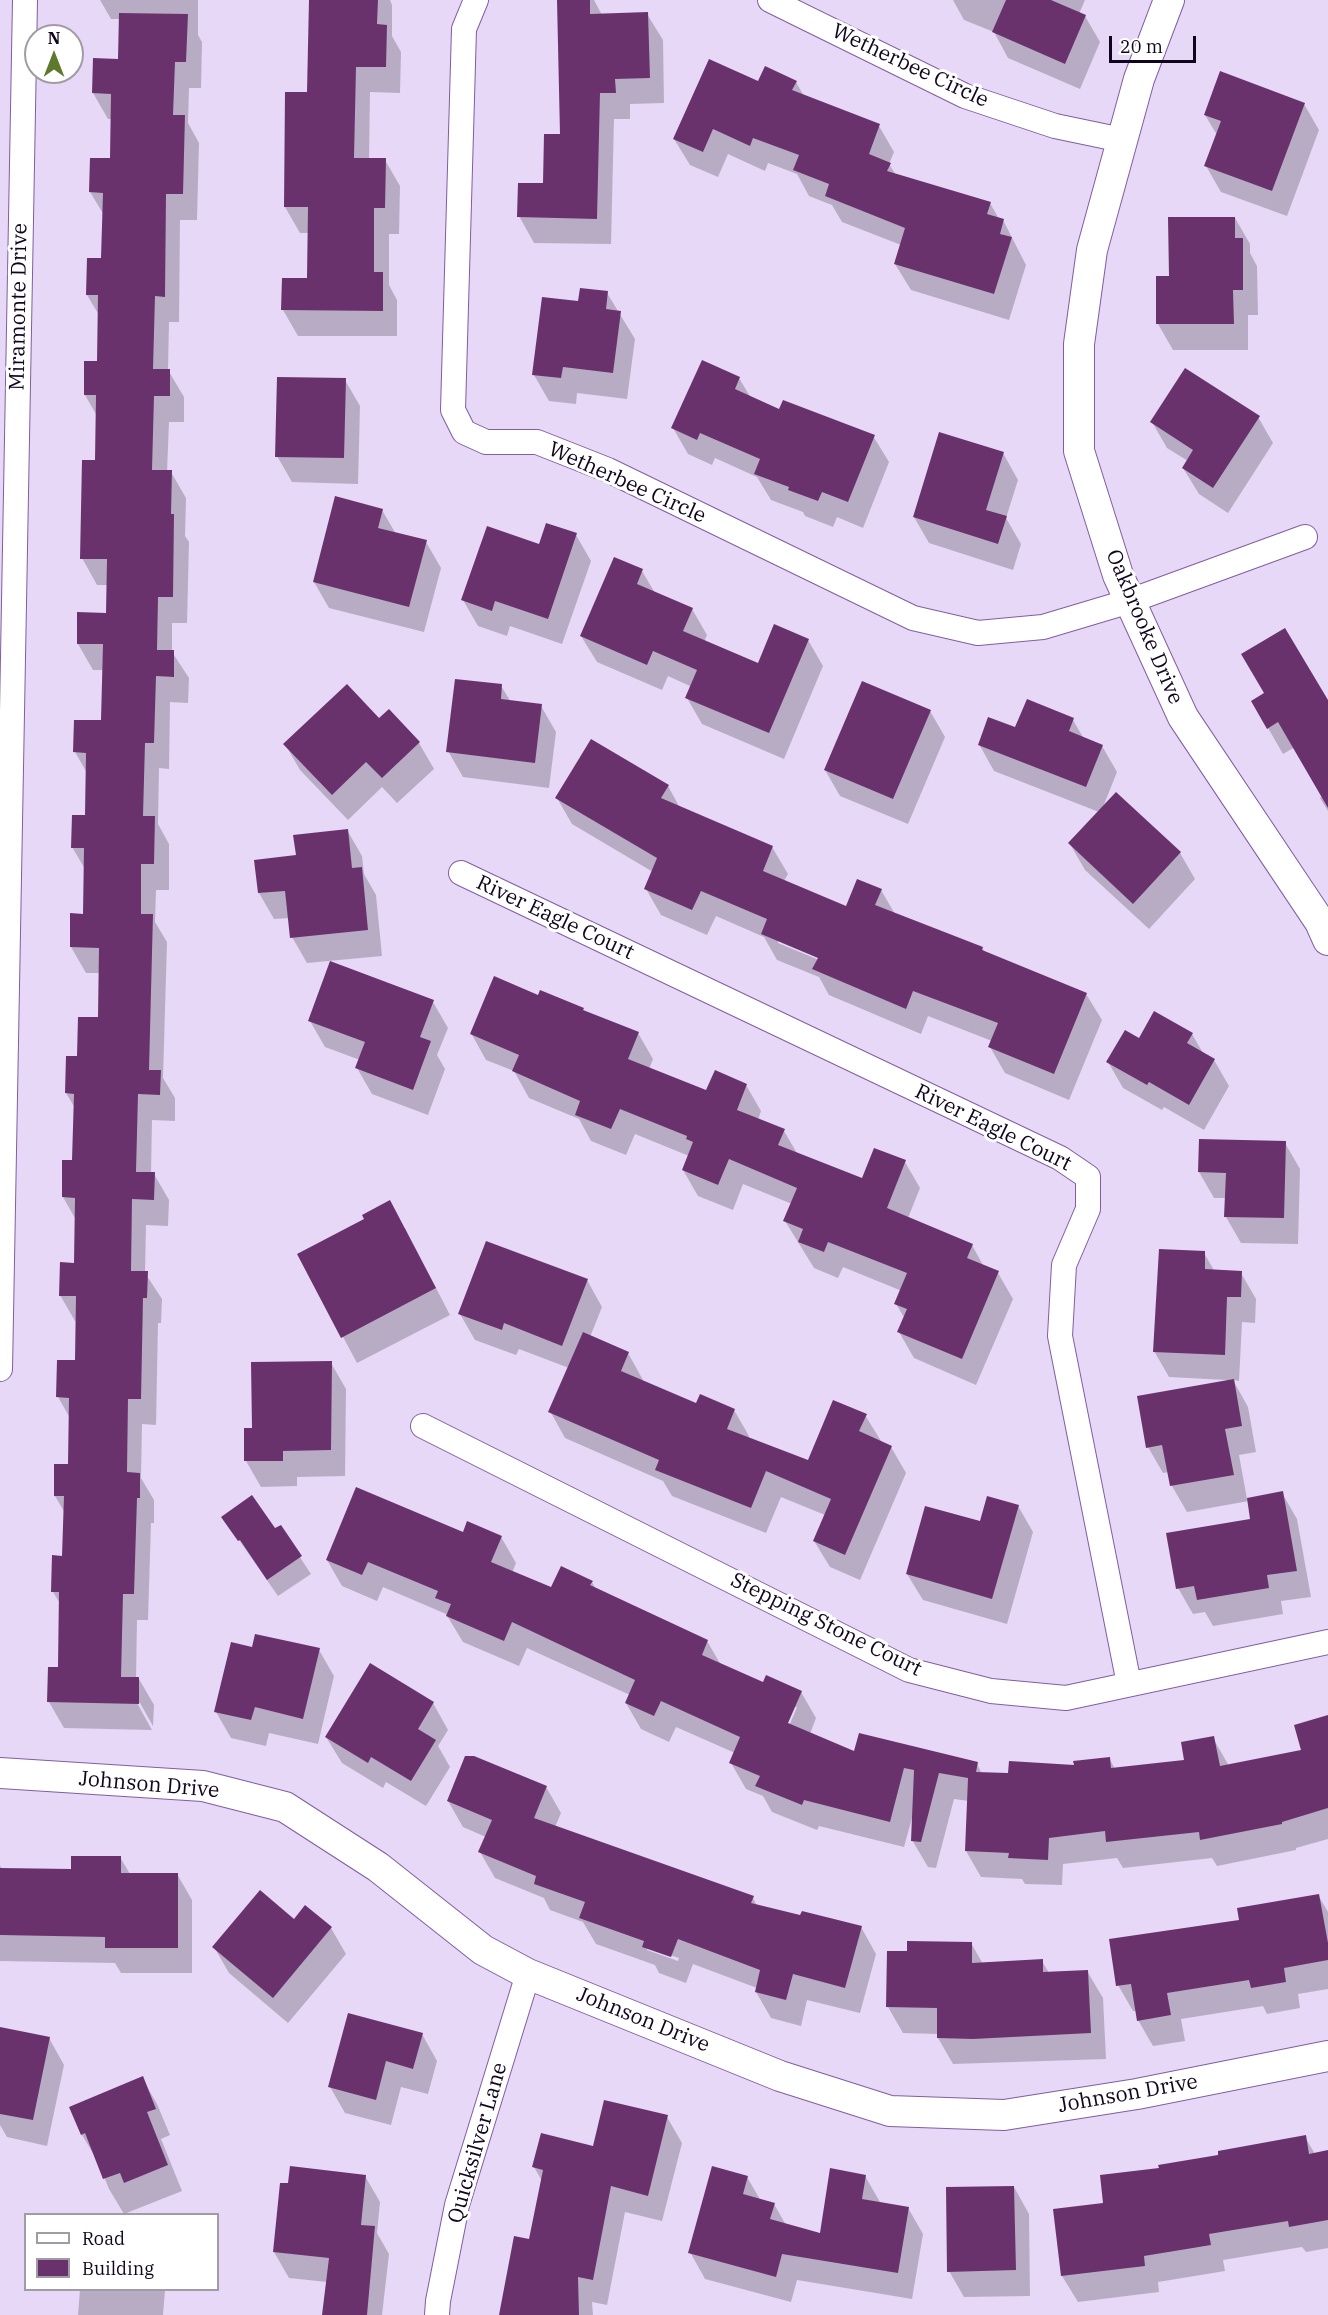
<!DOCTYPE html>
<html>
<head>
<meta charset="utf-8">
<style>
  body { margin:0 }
  #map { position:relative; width:1328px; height:2315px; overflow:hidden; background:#e6d8f6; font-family:"IBM Plex Serif",serif }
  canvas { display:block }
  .legend { position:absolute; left:24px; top:2213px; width:195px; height:78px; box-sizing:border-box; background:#fff; border:2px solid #a09ba5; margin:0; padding:8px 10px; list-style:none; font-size:18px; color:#11051d }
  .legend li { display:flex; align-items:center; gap:12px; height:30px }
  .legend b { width:30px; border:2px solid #a09ba5 }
  .north { position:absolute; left:24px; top:24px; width:60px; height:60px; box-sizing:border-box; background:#fff; border:2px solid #a09ba5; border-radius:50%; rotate:0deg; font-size:16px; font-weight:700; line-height:24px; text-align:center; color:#11051d }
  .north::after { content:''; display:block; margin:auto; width:21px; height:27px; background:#5e792c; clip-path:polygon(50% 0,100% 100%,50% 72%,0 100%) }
  .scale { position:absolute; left:1109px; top:36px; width:87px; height:27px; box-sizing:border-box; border:3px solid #11051d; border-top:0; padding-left:8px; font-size:18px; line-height:21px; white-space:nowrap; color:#11051d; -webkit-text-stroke:4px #fff; paint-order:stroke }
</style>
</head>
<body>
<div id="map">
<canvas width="1328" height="2315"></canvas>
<ul class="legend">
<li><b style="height:8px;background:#fff"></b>Road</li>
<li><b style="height:16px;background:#6a326c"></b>Building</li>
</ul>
<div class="north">N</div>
<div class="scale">20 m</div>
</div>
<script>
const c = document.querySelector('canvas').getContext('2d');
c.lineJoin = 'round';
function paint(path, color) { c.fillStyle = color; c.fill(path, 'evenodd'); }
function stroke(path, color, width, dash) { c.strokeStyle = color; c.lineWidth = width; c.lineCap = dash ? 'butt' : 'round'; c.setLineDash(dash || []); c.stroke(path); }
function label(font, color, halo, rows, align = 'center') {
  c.font = font + ' "IBM Plex Serif",serif'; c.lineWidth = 6; c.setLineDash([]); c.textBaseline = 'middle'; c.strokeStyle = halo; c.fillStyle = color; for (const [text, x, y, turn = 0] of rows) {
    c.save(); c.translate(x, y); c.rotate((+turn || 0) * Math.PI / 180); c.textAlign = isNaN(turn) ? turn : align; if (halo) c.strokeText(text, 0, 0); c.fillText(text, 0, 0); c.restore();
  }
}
paint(new Path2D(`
  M100,0H198V35L202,42L201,88H189L188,123L199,143L197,220H180L179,322H169L168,370L184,397V422H169L167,472H171L186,498L185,536L189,542L187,623H172V652L189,678L188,703L170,702L169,769L159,768L158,824L169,844V890H156L155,922L167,942L163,1078L175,1098V1121L152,1120L151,1174H154L169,1200L168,1226L146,1225L145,1273L162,1299L161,1323H158L156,1425L142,1424L141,1478L154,1500V1523H151L148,1620H137L136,1679H139L154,1705L153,1726L140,1703H137L152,1730L64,1728L49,1702L60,1669L61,1605L53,1592L63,1558L65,1513L55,1496L69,1466L70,1418L58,1397L77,1361V1322L75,1321L60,1295L75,1264L76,1220L63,1197L74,1162L75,1108L66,1093L79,1058L99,1018L100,973H86L71,947L84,915L85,869L72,847L87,816V773L75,752L103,722L104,670H93L78,644L108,614V585H97L82,558L96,462L97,416L85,395L98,362L99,315L87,295L103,259L104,215L90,192L112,160V119H108L93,93L119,60L120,19H111Z
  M311,0H390L392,5V36L401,52L400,93L370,92L369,160H385L400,186L399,234H389V285L397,300V336H298L283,310L309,279V233H300L285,207L308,94Z
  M558,0H594L602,15L647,14L663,40L664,103L630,104V119H614L611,244L534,243L519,216L545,185L561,136Z
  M953,0H1085L1079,14L1085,16L1100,42L1080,89L1008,58L994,32L964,20Z
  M796,82L804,96L879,126L894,152L889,164L896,175L990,203L999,219L1003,220L1026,265L1009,320L911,290L895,264L901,245L842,222L832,205L809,196L797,174L768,163L765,171L728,154L718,177L690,165L674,139L759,83Z
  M1304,104L1319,130L1287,216L1221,192L1206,166L1217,135L1205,115Z
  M1235,218L1250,244V253L1257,266L1258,315H1248V350H1173L1158,324L1170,278Z
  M607,293L635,339L627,399L577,393L576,404L549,401L534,375L579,303Z
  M739,378L751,398L780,411L873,436L889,462L863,528L837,517L833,527L805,516L803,512L771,500L757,477L715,458L712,465L688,454L673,428Z
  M345,380L360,406L358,484L292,482L277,456Z
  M1258,417L1273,443L1228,513L1199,494L1183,468L1188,461L1167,448L1152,422Z
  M1003,453L1018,480L1006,518L1021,544L1013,570L929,543L914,517Z
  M382,510L396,534L426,542L441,568L424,632L329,608L314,582Z
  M576,535L591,561L562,644L510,626L507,636L478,626L463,600L540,546Z
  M642,571L655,593L692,609L707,635L704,642L759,665L808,640L823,666L784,759L702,724L687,698L692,687L668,676L662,690L597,662L581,636Z
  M501,686L511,702L541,706L556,732L549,788L463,777L448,751Z
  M1253,702L1328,703V811L1320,798L1323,796L1295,747L1283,754Z
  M389,711L419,743L434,769L397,803L382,787L348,820L300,770L285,744L379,720Z
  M930,711L945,737L908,824L840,796L825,770Z
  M1073,720L1084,739L1102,746L1117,772L1103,807L1180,853L1195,879L1149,929L1085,870L1070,844L1099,812L994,771L979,744L1016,729Z
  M668,786L680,808L772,847L788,874L784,881L846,908L881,890L895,914L982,948L985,952L1086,994L1102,1020L1069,1100L1005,1073L990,1047L992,1041L928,1016L921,1034L829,995L819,977L777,960L764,937L716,916L707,935L661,915L646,889L653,872L572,824L557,798ZM778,940L825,959L824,962L778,943Z
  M347,830L362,856L364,874L376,895L382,956L307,963L292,937L290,918L274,919L259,893L256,861L298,857Z
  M539,997L583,1009L584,1012L638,1033L653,1059L649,1069L707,1092L746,1085L761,1111L758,1120L784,1131L798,1155L863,1180L905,1162L920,1188L908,1218L972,1245L984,1267L998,1273L1013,1299L976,1385L914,1358L899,1332L905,1319L896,1304L902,1291L843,1267L838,1278L814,1268L785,1221L792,1204L743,1184L733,1210L698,1196L683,1170L689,1156L635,1134L626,1155L591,1141L579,1119L529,1098L514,1071L486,1060L471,1033Z
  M433,1002L448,1028L437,1055L445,1069L428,1115L372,1094L357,1068L360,1060L325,1047L310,1021Z
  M1192,1034L1203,1053L1214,1060L1229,1086L1204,1130L1164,1107L1162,1110L1123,1088L1108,1062L1139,1040Z
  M1285,1143L1300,1169L1298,1244L1241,1243L1226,1217V1198H1214L1199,1172Z
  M405,1228L450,1315L357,1363L299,1255Z
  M1204,1253L1215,1272L1241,1273L1256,1299L1255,1323L1242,1322L1239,1381L1233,1380L1248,1407L1256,1452L1239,1455L1247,1499L1282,1493L1297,1519L1311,1597L1281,1601L1283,1614L1213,1626L1205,1612L1193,1614L1178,1588L1252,1520L1249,1501L1187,1512L1172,1486L1169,1472L1163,1473L1148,1447L1227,1380L1169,1377L1154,1351Z
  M587,1280L602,1307L590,1337L628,1353L643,1380L642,1382L697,1405L734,1410L749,1436L748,1439L808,1462L865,1415L881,1441L891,1447L906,1473L860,1580L830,1567L814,1541L825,1515L781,1497L766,1533L672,1496L663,1481L565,1438L550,1411L569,1368L519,1349L516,1355L475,1340L460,1314Z
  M331,1363L346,1389L345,1476L297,1477V1486L261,1487L246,1461Z
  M1018,1506L1033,1532L1007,1624L923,1600L907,1574L981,1523Z
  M223,1517L275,1530L280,1527L311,1574L278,1596Z
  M463,1534L501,1537L516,1563L512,1573L552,1589L592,1582L596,1590L707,1641L721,1665L764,1684L801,1692L816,1718L810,1734L855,1753L977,1764L982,1774L1009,1775L1076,1766L1109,1758L1115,1769L1186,1761L1213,1738L1229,1766L1303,1751L1328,1716V1839L1296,1848V1850L1217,1866L1212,1858L1123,1868L1117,1858L1063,1864L1062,1885L1025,1884L1022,1879L981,1877L966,1851L969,1801L954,1799L936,1868L928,1867L912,1840V1818L904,1847L819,1826L817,1830L772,1812L763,1796L746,1789L731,1763L735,1753L676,1727L669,1742L641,1729L626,1703L630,1695L527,1648L519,1666L463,1642L446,1614L383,1587L377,1601L342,1586L327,1560ZM794,1707H797L787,1731L784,1730Z
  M253,1649L319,1650L334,1676L318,1744L269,1733L266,1746L231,1738L216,1712Z
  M433,1703L448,1730L438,1746L450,1767L426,1806L386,1782L383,1788L342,1763L326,1737Z
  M546,1787L561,1813L555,1827L753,1898L757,1906L801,1917L861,1927L876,1954L860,2013L807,2000L801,2026L771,2018L756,1992L757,1988L693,1964L686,1983L659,1973L655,1965L596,1944L583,1922L550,1910L544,1898L495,1878L480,1852L486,1837L463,1827L448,1801ZM647,1947L679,1958L678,1961L647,1950Z
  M120,1857L130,1874H177L192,1900V1973H121L115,1963L0,1961V1866L2,1869L72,1871Z
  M1318,1895L1328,1912V1989L1298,1994L1300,2008L1267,2014L1263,2006L1181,2019L1185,2041L1153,2046L1138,2020L1137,2011H1133L1118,1985Z
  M294,1921L331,1928L346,1954L288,2023L229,1973L214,1947Z
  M971,1943L983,1964L1042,1961L1049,1973L1087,1971L1103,1998L1106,2059L953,2064L938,2038V2034L903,2033L888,2007L908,1952Z
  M0,2028L49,2038L64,2065L47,2146L7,2137L0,2125Z
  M422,2034L437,2061L428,2094L401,2087L391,2125L345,2113L330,2087Z
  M142,2078L157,2104L170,2135L161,2139L182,2191L124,2214L109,2189L97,2160L82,2135L71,2107Z
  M667,2117L682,2143L662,2221L625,2212L607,2305L592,2302L593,2315H506L530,2241L542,2181L534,2167L594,2148Z
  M1305,2137L1315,2154L1328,2152V2248L1306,2252L1302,2247L1223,2260L1225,2271L1158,2282L1159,2292L1078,2302L1062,2276L1055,2210L1105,2204L1161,2170Z
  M365,2176L380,2202L377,2233L389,2254L382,2315H282H323L327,2282L289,2278L274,2252Z
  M865,2176L880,2202L908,2208L923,2234L912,2299L797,2280L791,2302L705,2279L690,2252L747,2177L761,2201L774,2204L786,2225L821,2235Z
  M1014,2187L1029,2214L1030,2296L964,2297L949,2271Z
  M80,2290H165L163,2315H78Z`), '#0003');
paint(new Path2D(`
  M309,0H378L377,24L387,25L386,67H356L354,158H386L385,208H374V272H383V311L281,310L282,278H307L308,207H284L285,92H307Z
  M557,0H590V14L648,12L650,78L615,79L616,93H600L597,219L517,217L518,183H543L544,134H560Z
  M1006,0H1051L1086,15L1065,64L992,32Z
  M119,13L188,14L186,62H175L173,115H185L183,194H166L165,297L155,296L153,369H170V396H154L152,470H172L171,514H174L173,597H158L157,650H174V677L156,676L154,743H145L143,816H155L154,864H141V914H153L149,1070H161L160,1095L138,1094L136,1172H155L154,1200L132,1199L131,1271H148L147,1298H143L141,1399H128L127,1472L140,1473V1498H137L134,1594H123L121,1677H139V1704L47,1702L48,1667H58L59,1592H51L52,1555L62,1556L64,1496H54V1464H68L69,1398L56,1397L57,1360H75L76,1296H59L60,1262L74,1263L75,1198L62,1197V1160H72L74,1094L65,1093L66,1056H77L78,1017H98L99,948L70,947V913L83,914L84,848H71L72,815H85L86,753L73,752L74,720H101L103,644H77V612L106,613L107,559H80L82,460H95L96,395H84V361H97L98,295H86L87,258H101L103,193L89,192L90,158H110L111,94L92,93L93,58L118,59Z
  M709,59L758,81L765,66L797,81L792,90L880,124L869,154L891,163L887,171L991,202L987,214L1004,219L1000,234L1012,237L994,294L894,264L905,228L825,196L829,184L793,170L799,155L753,138L750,146L713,129L703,152L673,139Z
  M1220,71L1305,103L1272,191L1204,166L1221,121L1204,115Z
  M1168,217H1235V238H1243V290H1233L1234,324H1156V276H1169Z
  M580,288L608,291L606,309L621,311L613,373L563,367L561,378L532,375L542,297L578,301Z
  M702,360L740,377L735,389L779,409L783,400L875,435L848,502L822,492L818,501L788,490L789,487L754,474L760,459L700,433L697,440L671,428Z
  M1185,368L1260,416L1213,488L1182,468L1193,450L1150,422Z
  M277,377L346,378L344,458L275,457Z
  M939,432L1004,452L986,510L1007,516L998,544L913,517Z
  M335,496L383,509L378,528L427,540L409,607L313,582Z
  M546,523L577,533L548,619L495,601L492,611L461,600L487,526L539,544Z
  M614,557L643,569L637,584L693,608L683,631L758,663L774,624L809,639L769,733L685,698L697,670L653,651L647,665L580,636Z
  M1285,628L1328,700V808L1278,722L1267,729L1251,701L1264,693L1241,654Z
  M455,679L502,684L501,699L542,704L535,763L446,752Z
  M862,681L931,710L893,799L824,770Z
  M347,684L379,718L389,709L420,742L382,778L366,762L332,795L283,744Z
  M1027,699L1074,718L1069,731L1103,745L1086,787L978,745L988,717L1015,727Z
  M591,739L669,785L661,798L773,846L763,871L846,906L857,879L882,889L875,905L983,947L982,950L1087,993L1054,1074L988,1047L998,1023L913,991L906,1009L812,969L818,958L761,934L767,919L701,891L692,910L644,889L657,858L555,798Z
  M1116,792L1181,852L1133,904L1068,843Z
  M348,829L352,868L362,867L368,930L290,938L285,891L258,893L254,860L296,855L293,835Z
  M330,961L434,1000L420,1037L431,1041L413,1090L355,1068L365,1042L308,1021Z
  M494,976L538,995L540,990L584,1008L583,1010L639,1032L628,1059L706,1090L715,1070L747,1084L737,1110L785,1129L778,1145L862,1178L874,1148L906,1160L887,1208L973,1244L967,1258L999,1271L962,1359L897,1332L907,1309L894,1304L907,1273L828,1242L824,1252L798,1242L803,1229L783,1221L797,1188L729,1159L718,1185L682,1170L693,1142L686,1139L687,1136L620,1109L611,1129L575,1115L580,1101L512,1071L519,1055L470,1034Z
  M1154,1011L1193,1033L1187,1043L1215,1059L1189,1105L1149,1082L1147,1085L1106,1062L1125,1030L1139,1038Z
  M1199,1139L1286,1141L1284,1218L1224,1217L1226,1173L1198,1172Z
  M390,1200L436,1288L341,1338L297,1254L364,1219L362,1215Z
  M486,1241L588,1279L562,1346L504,1323L502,1330L458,1314Z
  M1159,1249L1205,1251V1269L1242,1271L1241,1297H1227L1225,1355L1153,1352Z
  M583,1332L629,1352L621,1371L696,1403L700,1394L735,1409L727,1429L808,1460L833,1400L867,1414L859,1431L892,1446L845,1555L813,1541L831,1499L766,1471L751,1508L655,1470L659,1460L548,1412Z
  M332,1361L331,1450L283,1451V1461H244V1428H252L251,1362Z
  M1234,1379L1242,1426L1225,1429L1234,1475L1170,1486L1162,1445L1146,1448L1137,1396Z
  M356,1487L463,1532L467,1521L502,1536L491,1562L551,1587L561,1566L593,1581L590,1585L708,1640L702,1655L763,1682L766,1675L802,1691L788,1723L854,1751L859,1733L978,1762L976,1772L1008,1773L1009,1761L1074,1765L1073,1761L1110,1757L1111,1768L1184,1760L1181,1742L1214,1736L1220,1766L1301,1750L1294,1725L1328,1715V1808L1282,1822V1824L1200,1840L1199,1832L1106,1842L1105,1831L1049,1838L1048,1860L1008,1858L1009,1853L965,1851L968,1778L939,1773L921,1842L911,1841L914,1770L904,1768L890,1822L804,1800L802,1805L755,1786L760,1776L729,1763L740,1737L661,1701L654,1716L625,1703L635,1680L512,1622L504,1641L446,1616L451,1604L435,1598L438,1591L368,1562L362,1575L326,1560Z
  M1283,1491L1297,1571L1267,1575L1269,1588L1197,1600L1194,1586L1176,1589L1166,1533L1250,1519L1247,1498Z
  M252,1495L275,1528L281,1525L302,1556L267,1580L240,1540L238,1541L221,1517Z
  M987,1496L1019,1505L992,1599L906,1574L925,1506L980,1521Z
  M255,1634L320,1648L303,1719L255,1707L251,1720L214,1712L231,1642L252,1647Z
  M370,1663L434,1702L418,1729L436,1740L411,1781L371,1757L368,1763L325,1737Z
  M465,1756H474L547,1786L534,1818L754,1896L751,1903L800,1915L802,1911L862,1926L845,1988L793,1974L786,2000L755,1992L760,1970L678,1939L671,1957L642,1947L644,1941L579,1918L585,1902L534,1884L536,1876L478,1852L492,1820L447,1801Z
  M71,1856H121V1873H178V1948H105V1937L0,1935V1868L71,1869Z
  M260,1890L294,1919L305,1905L332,1927L273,1998L212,1947Z
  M1319,1894L1328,1943V1960L1284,1968L1286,1982L1251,1988L1249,1980L1167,1993L1171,2015L1137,2021L1131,1984L1116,1986L1109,1939L1239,1920L1237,1908Z
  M907,1941L972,1942V1963L1043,1959V1972L1088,1970L1091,2033L973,2039L937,2038V2008L886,2007L887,1951H907Z
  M348,2013L423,2033L413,2069L386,2061L376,2100L328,2087Z
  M0,2027L50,2037L33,2120L0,2114Z
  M143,2076L156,2109L147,2112L168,2165L124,2183L120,2173L103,2179L85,2133L81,2135L69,2107Z
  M604,2100L668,2115L648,2196L611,2186L593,2280L578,2277L579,2315H499L514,2236L529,2239L543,2170L532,2167L541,2133L593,2146Z
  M1306,2135L1309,2154L1328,2150V2220L1289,2227L1288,2221L1209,2234L1211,2245L1144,2256L1145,2266L1061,2276L1053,2209L1103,2203L1100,2175L1159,2168L1158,2165L1218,2155V2151Z
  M290,2166L366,2175L361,2225L375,2226L367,2315H322L329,2258L273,2252L280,2183H288Z
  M712,2166L748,2176L743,2194L775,2203L770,2219L820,2233L830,2168L866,2175L862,2199L909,2207L898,2273L782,2254L776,2277L688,2253Z
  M1014,2186L1016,2270L947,2272L946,2187Z`), '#6a326c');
const minor = new Path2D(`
  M476,0L464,29L453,410L464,432L486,442H537L608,470L913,618L978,633L1043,627L1130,601L1305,537
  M770,0L965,96L1055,126L1122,140
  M461,873L1060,1158L1088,1177V1209L1064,1265L1060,1336L1129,1684
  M0,1369L25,0
  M423,1426L909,1670L991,1691L1066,1698L1328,1642
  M437,2315L438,2301L457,2205L528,1974`);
const tertiary = new Path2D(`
  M1169,0L1139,79L1092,250L1079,344V451L1118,575L1183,717L1320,922L1328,940
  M0,1773L203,1786L285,1807L378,1867L483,1950L528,1974L780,2076L890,2111L1004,2115L1137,2094L1328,2056`);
stroke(minor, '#805ea1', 26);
stroke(tertiary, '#805ea1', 32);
stroke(minor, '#fff', 24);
stroke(tertiary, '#fff', 30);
label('21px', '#11051d', '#fff', [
  ["Wetherbee Circle",910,66,25],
  ["Miramonte Drive",19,307,-89],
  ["Wetherbee Circle",627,483,24],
  ["Oakbrooke Drive",1144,627,67],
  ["River Eagle Court",555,918,25],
  ["River Eagle Court",993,1128,26],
  ["Stepping Stone Court",826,1625,26],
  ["Johnson Drive",149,1785,5],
  ["Johnson Drive",643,2020,22],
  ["Johnson Drive",1128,2094,-10],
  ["Quicksilver Lane",478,2143,-74]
]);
</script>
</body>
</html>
